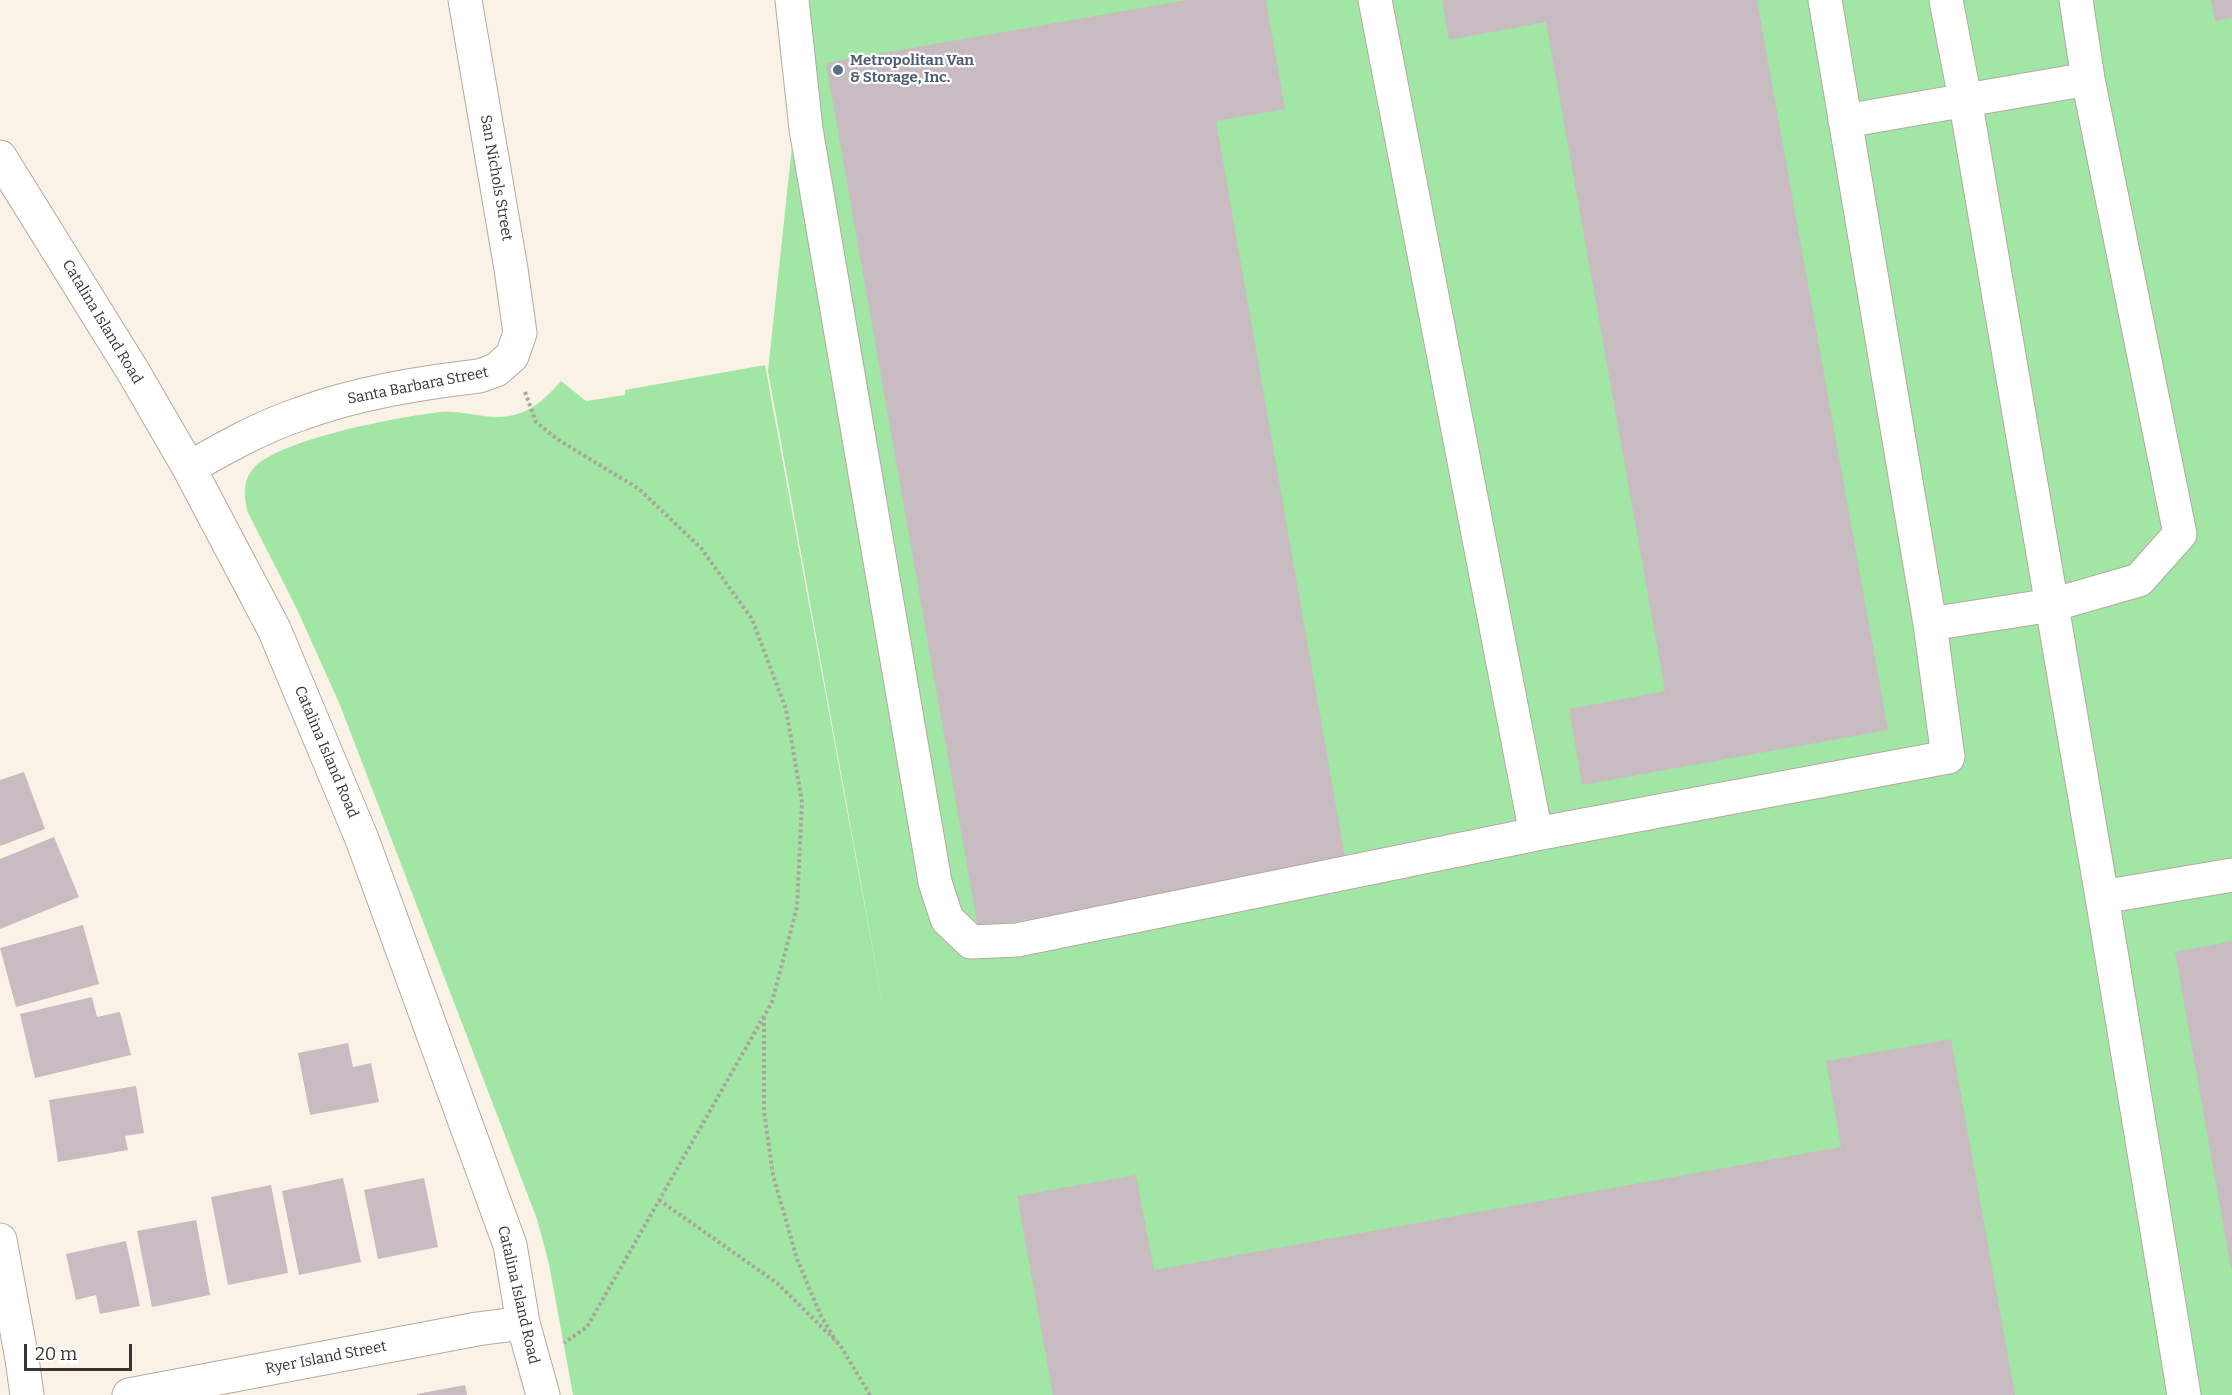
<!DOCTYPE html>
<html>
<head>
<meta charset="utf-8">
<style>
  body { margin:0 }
  #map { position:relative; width:2232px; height:1395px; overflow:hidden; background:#fbf2e7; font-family:Bitter,serif }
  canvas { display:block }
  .scale { position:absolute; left:24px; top:1344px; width:108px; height:27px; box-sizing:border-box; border:3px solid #393531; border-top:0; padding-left:8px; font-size:18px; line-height:21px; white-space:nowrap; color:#393531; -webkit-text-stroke:4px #fff; paint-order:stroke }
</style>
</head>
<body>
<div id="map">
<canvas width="2232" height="1395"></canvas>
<div class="scale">20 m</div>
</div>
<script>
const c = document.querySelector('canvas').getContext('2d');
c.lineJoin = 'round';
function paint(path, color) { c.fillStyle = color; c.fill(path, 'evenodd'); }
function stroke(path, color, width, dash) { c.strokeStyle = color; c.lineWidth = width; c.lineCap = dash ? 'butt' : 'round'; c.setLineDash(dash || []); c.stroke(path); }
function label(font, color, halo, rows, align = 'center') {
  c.font = font + ' Bitter,serif'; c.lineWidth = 4.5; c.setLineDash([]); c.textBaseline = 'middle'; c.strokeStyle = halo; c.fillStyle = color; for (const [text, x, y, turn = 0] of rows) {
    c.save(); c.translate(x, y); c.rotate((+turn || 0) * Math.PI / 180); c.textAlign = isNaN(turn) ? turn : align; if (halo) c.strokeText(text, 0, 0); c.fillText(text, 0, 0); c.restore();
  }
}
paint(new Path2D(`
  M804,0H2232V1395H573L549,1264L537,1219L340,705L296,607L248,513C244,498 242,483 252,470C274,440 402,416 441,412C464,410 486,420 509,416C532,412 546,398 561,381L586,401L625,395V390L765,365L889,1038L768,371L806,15Z`), '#a1e6a4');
paint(new Path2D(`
  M1187,0H1266L1285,109L1216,121L1346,863L978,928L826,63Z
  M1442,0H1757L1888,730L1582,785L1569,709L1665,691L1546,22L1449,40Z
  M2211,0H2232V18L2215,21Z
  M24,772L45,829L0,846V780Z
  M54,837L79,897L0,929V859Z
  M83,925L99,984L16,1007L0,948Z
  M2232,941V1269H2231L2175,952Z
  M92,997L97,1017L120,1012L131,1055L35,1078L20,1014Z
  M1951,1039L2015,1395H1053L1017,1196L1136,1175L1154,1270L1841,1147L1826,1061Z
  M348,1043L353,1067L371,1063L379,1102L310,1115L298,1053Z
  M136,1086L144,1133L125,1136L128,1150L58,1162L49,1100Z
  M343,1178L361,1262L299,1275L282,1191Z
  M424,1178L438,1247L378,1259L364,1190Z
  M271,1185L288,1273L228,1285L211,1197Z
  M196,1220L210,1295L152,1307L137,1231Z
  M126,1241L140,1306L100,1314L96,1295L76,1300L66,1254Z
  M465,1385L467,1395H417V1394Z`), '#c8bbc2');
const minor = new Path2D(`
  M792,0L806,129L935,882L947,919L971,942L1017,940L1536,834L1375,0
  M1825,0L1930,624
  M1946,0L1965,99L2102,897L2232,875
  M1845,121L2088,79
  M0,157L134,373L189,468L274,629L362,839L510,1245L523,1323L543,1395
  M189,468C224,448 261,427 300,414C357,393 419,383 479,376L496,370L512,356L520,333L511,269L465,0
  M1536,834L1948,757L1930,624L2052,605L2139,580L2180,534L2088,79L2076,0
  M2102,897L2184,1395
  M0,1240L22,1359L27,1395
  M129,1395L477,1329L523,1323`);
stroke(minor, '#b3aaa0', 35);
stroke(new Path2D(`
  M525,392L536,422L557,439L639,489L701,548L752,619L786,709L802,802L797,907L772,1002L587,1327L564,1343
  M764,1017V1111L773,1175L797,1259L821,1316L836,1341
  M659,1200L777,1283L840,1345L870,1395`), '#aba49c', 4, [3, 3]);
stroke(minor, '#fff', 33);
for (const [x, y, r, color] of [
  [838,70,6,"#5c6f8a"]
]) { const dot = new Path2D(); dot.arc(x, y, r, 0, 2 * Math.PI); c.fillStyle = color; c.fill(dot); stroke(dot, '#fff', 2); }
label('bold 15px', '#4e5e75', '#fff', [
  ["Metropolitan Van",850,61],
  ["& Storage, Inc.",850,78]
], 'left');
label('15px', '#393531', '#fff', [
  ["San Nichols Street",496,178,80],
  ["Catalina Island Road",102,322,59],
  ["Santa Barbara Street",418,386,-11],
  ["Catalina Island Road",326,752,67],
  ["Catalina Island Road",518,1295,77],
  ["Ryer Island Street",326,1358,-11]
]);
</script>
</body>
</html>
